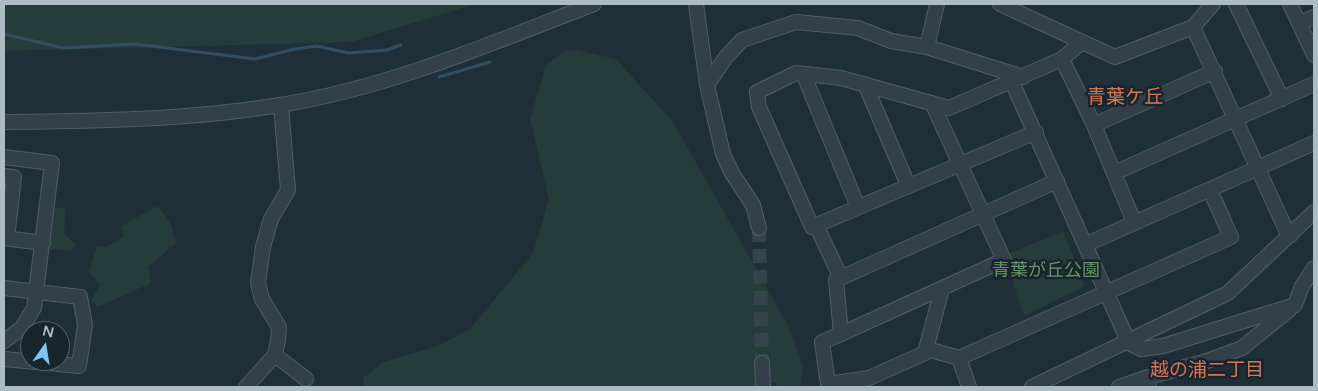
<!DOCTYPE html>
<html>
<head>
<meta charset="utf-8">
<style>
  body { margin:0 }
  #map { position:relative; width:1318px; height:391px; overflow:hidden; background:#1f2f38; font-family:"Varela Round",sans-serif }
  canvas { display:block }
  .frame { position:absolute; inset:0; border:5px solid #adbbc5; pointer-events:none }
  .north { position:absolute; left:20px; top:321px; width:50px; height:50px; box-sizing:border-box; background:#19252d; border:1px solid #54616a; border-radius:50%; rotate:13deg; font-size:14px; font-weight:700; line-height:20px; text-align:center; color:#adbbc5 }
  .north::after { content:''; display:block; margin:auto; width:18px; height:22px; background:#7cc5fb; clip-path:polygon(50% 0,100% 100%,50% 72%,0 100%) }
</style>
</head>
<body>
<div id="map">
<canvas width="1318" height="391"></canvas>
<div class="frame"></div>
<div class="north">N</div>
</div>
<script>
const c = document.querySelector('canvas').getContext('2d');
c.lineJoin = 'round';
function paint(path, color) { c.fillStyle = color; c.fill(path, 'evenodd'); }
function stroke(path, color, width, dash) { c.strokeStyle = color; c.lineWidth = width; c.lineCap = dash ? 'butt' : 'round'; c.setLineDash(dash || []); c.stroke(path); }
function label(font, color, halo, rows, align = 'center') {
  c.font = font + ' "Varela Round","Noto Sans JP",sans-serif'; c.lineWidth = 5; c.setLineDash([]); c.textBaseline = 'middle'; c.strokeStyle = halo; c.fillStyle = color; for (const [text, x, y, turn = 0] of rows) {
    c.save(); c.translate(x, y); c.rotate((+turn || 0) * Math.PI / 180); c.textAlign = isNaN(turn) ? turn : align; if (halo) c.strokeText(text, 0, 0); c.fillText(text, 0, 0); c.restore();
  }
}
paint(new Path2D(`
  M4,4H475L351,42L4,51Z
  M576,50L616,59L673,122L789,327L803,368L801,387H778L775,382L755,385L754,387H364L363,378L384,362L440,345L470,329L533,253L549,199L530,119L546,65L564,51Z
  M158,206L170,222L176,243L148,267L151,283L98,307L91,300L100,285L89,271L97,246L107,247L124,236L121,226Z
  M52,208H66L64,234L76,244L72,251L47,249Z
  M1063,231L1085,286L1024,316L1014,286L1008,254Z`), '#243d3a');
stroke(new Path2D(`
  M4,34L63,48L135,44L255,59L295,49L317,46L348,53L387,50L401,45
  M439,77L490,62`), '#324e61', 3);
stroke(new Path2D(`
  M759,228L762,363`), '#34444d', 14, [14, 7]);
const minor = new Path2D(`
  M696,4L707,85L723,154L732,173L753,205L759,228
  M1000,4L1115,57L1193,27
  M1213,4L1193,27L1287,232L1291,235
  M1236,4L1282,99
  M1290,4L1314,55
  M1300,23L1314,17
  M927,47L937,4
  M1062,59L1094,125L1134,222
  M806,74L805,78L858,207
  M1012,82L1129,343L1141,349L1163,346L1295,305L1302,286L1314,268
  M865,84L908,185
  M707,85L726,57L742,40L796,22L858,28L891,41L927,47L1023,77
  M932,103L1004,260L841,334L836,280L1057,181
  M4,122C96,121 188,120 280,105C388,88 492,43 594,4
  M1094,125L1215,71
  M1036,132L812,227L759,107L757,92L796,73L806,74L841,78L949,108L1062,59L1081,43
  M4,157L52,163L34,308L22,328L4,341
  M1114,173L1314,84
  M4,176L14,177L7,238
  M816,225L841,278
  M4,238L43,243
  M1087,244L1314,143
  M4,288L80,297L85,325L79,366L4,359
  M841,334L822,342L828,384L869,378L925,353L942,289
  M927,349L959,358L1231,237L1210,190
  M275,355L306,379
  M959,358L969,387
  M762,363L763,387
  M1145,378L1207,361L1242,348L1289,310
  M246,387L275,355L278,340L279,327L262,299L258,283L263,247L271,219L288,190L281,105
  M1032,387L1228,293L1314,212
  M1119,387L1145,378L1149,387`);
stroke(minor, '#505e66', 16);
stroke(minor, '#334049', 14);
label('18px', '#649766', '#19252d', [
  ["青葉が丘公園",1046,271]
]);
label('19px', '#d77657', '#19252d', [
  ["青葉ケ丘",1125,98],
  ["越の浦二丁目",1207,371]
]);
</script>
</body>
</html>
